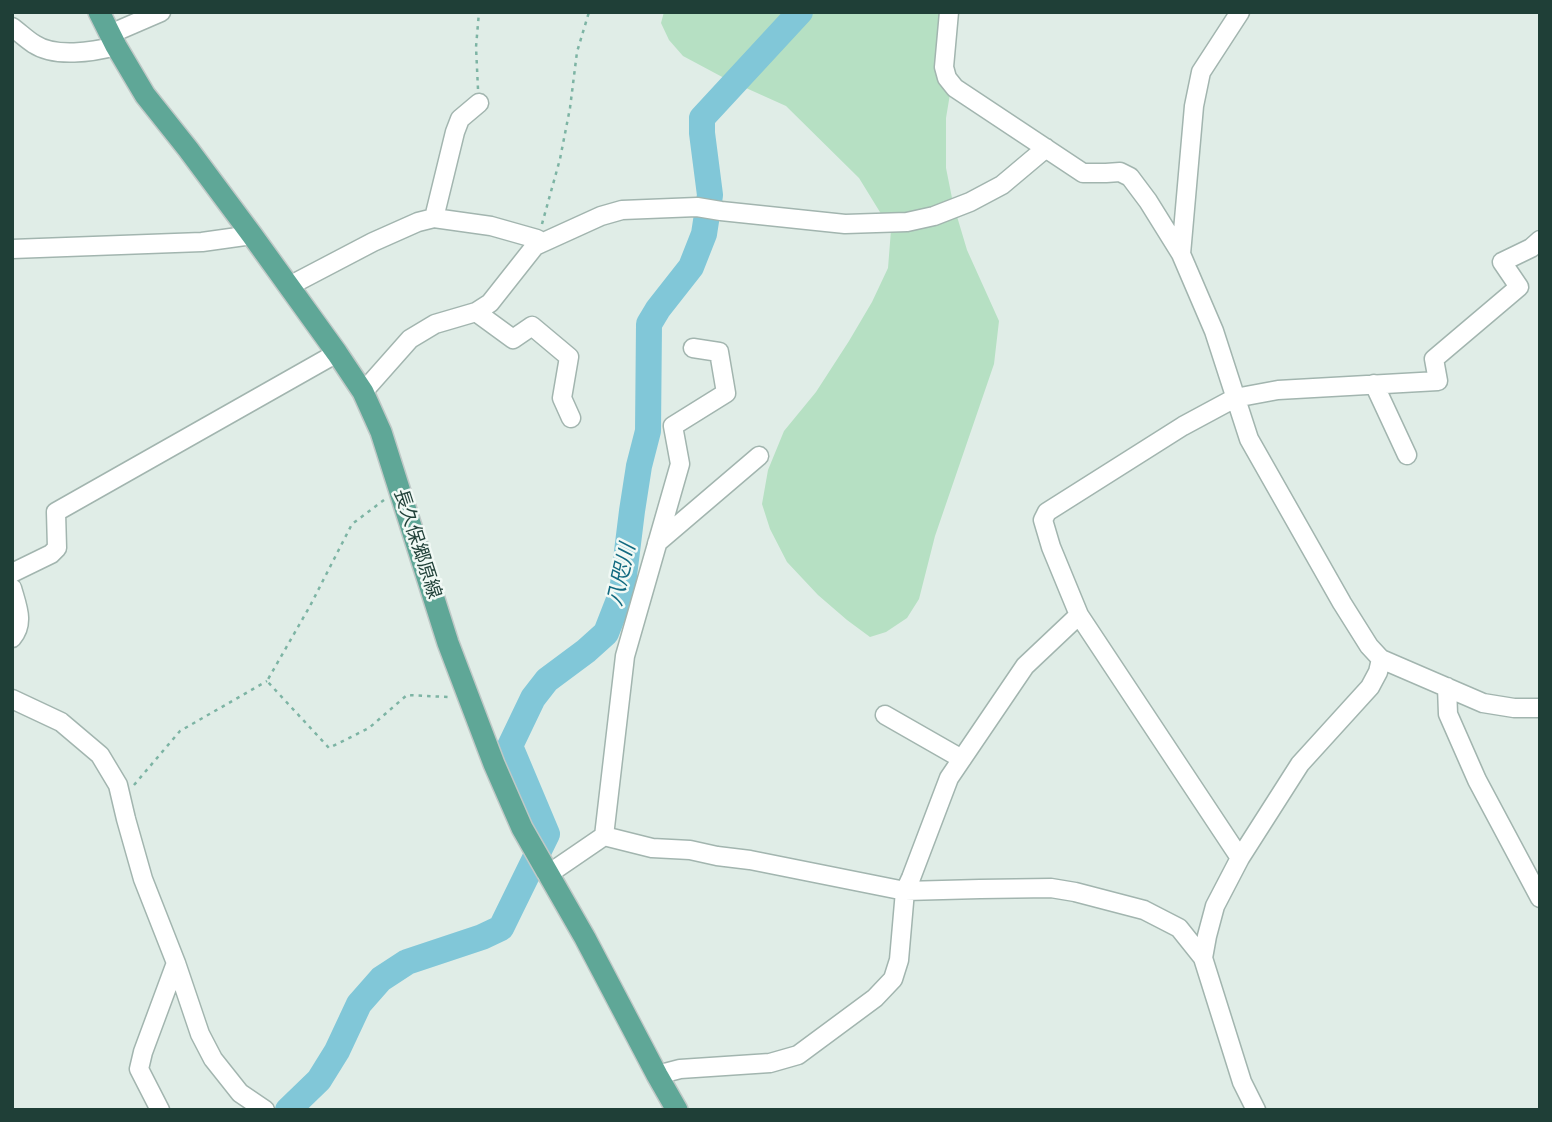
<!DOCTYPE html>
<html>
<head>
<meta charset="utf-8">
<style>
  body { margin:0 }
  #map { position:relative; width:1552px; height:1122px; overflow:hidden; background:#e0ede7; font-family:Manrope,sans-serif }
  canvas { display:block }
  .frame { position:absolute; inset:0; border:14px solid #1f3f37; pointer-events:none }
</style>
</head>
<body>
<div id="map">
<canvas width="1552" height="1122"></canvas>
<div class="frame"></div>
</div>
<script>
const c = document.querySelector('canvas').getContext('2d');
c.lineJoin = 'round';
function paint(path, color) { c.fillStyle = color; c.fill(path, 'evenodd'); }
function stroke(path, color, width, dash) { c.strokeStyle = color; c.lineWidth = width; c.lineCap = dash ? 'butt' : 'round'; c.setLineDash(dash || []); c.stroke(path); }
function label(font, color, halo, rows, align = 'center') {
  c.font = font + ' Manrope,"Noto Sans JP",sans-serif'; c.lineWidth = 5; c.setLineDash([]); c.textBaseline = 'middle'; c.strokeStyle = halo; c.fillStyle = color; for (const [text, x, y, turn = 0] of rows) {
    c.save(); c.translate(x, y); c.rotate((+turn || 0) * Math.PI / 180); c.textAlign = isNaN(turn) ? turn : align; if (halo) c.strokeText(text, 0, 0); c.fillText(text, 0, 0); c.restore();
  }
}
paint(new Path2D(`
  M664,12H953L952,82L946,118V168L953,203L967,250L999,321L994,364L935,536L919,599L907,618L886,632L870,637L847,620L818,595L787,562L770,529L762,504L768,470L784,431L816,392L849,341L872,302L888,268L891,230L859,178L786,106L726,79L683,56L669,40L661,23Z`), '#b6e0c3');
stroke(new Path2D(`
  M288,1110L319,1080L337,1051L359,1004L381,979L407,962L482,937L501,928L547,834L510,746L533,698L547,680L586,651L606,633L622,592L632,511L639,466L648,431L649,324L658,309L691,267L704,234L710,195L702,133V118L800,12`), '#81c7d8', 26);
const minor = new Path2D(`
  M949,12L944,67L947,78L955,88L1083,173H1106L1120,172L1130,177L1148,201L1181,254
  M12,27C19,32 26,39 34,44C55,58 93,52 116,46
  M110,34L161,12
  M434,218L455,132L460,119L479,103
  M12,249L202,242L252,235
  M289,286L373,242L418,222L434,218L491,226L537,239
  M476,312L513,339L532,326L569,357L562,398L571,418
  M1374,384L1407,455
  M363,392L410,339L435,324L476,312L490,303L535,246L601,216L622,210L697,207L721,211L845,224L907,222L934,216L970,202L1002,185L1046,148
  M657,543L759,456
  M12,573L51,554L57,548L56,512L337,353
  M12,588C17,606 25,623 12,638
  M1381,659L1483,703L1514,708H1540
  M1447,687L1448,714L1477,780L1540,898
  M12,699L61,722L100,755L118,785L126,819L143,879L176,963L200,1034L213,1059L240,1093L265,1110
  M885,715L962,759
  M604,836L625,656L680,464L673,426L726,393L719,352L693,348
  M1240,858L1079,615L1051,547L1043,520L1047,512L1183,426L1235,398L1278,390L1438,381L1434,359L1519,287L1502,262L1531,248L1540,240
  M547,875L604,836L652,848L690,850L717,856L750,860L905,891L980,889L1051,888L1075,892L1144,910L1179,928L1203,958L1242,1082L1256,1110
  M1203,958L1207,936L1215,906L1240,858L1300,764L1370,687L1378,672L1381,659L1369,646L1342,603L1249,439L1214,331L1181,254L1194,106L1201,72L1240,12
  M657,1075L680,1069L770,1063L798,1055L875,998L893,979L899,960L905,891L911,878L949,778L1025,666L1079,615
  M160,1110L139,1069L143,1052L176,963`);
const major = new Path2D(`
  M99,12L116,46L145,95L188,149L252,235L337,353L363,392L381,432L448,643L494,764L522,828L585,938L657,1075L677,1110`);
stroke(minor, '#a2b5af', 21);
stroke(major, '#c0c9c7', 24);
stroke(new Path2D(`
  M478,89L476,47L479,12
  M542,224L560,159L570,108L577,52L589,12
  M384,500L352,524L310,606L267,681L329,748L369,728L407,695L448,697
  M134,785L180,731L267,681`), '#7db4a4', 2.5, [3.5, 5]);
stroke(minor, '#fff', 18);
stroke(major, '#5fa797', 21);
label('19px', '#1f3f37', '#f1f9f5', [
  ["長久保郷原線",417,544,72]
]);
label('italic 21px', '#126a81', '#f1f9f5', [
  ["八咫川",622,575,-77]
]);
</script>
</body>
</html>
